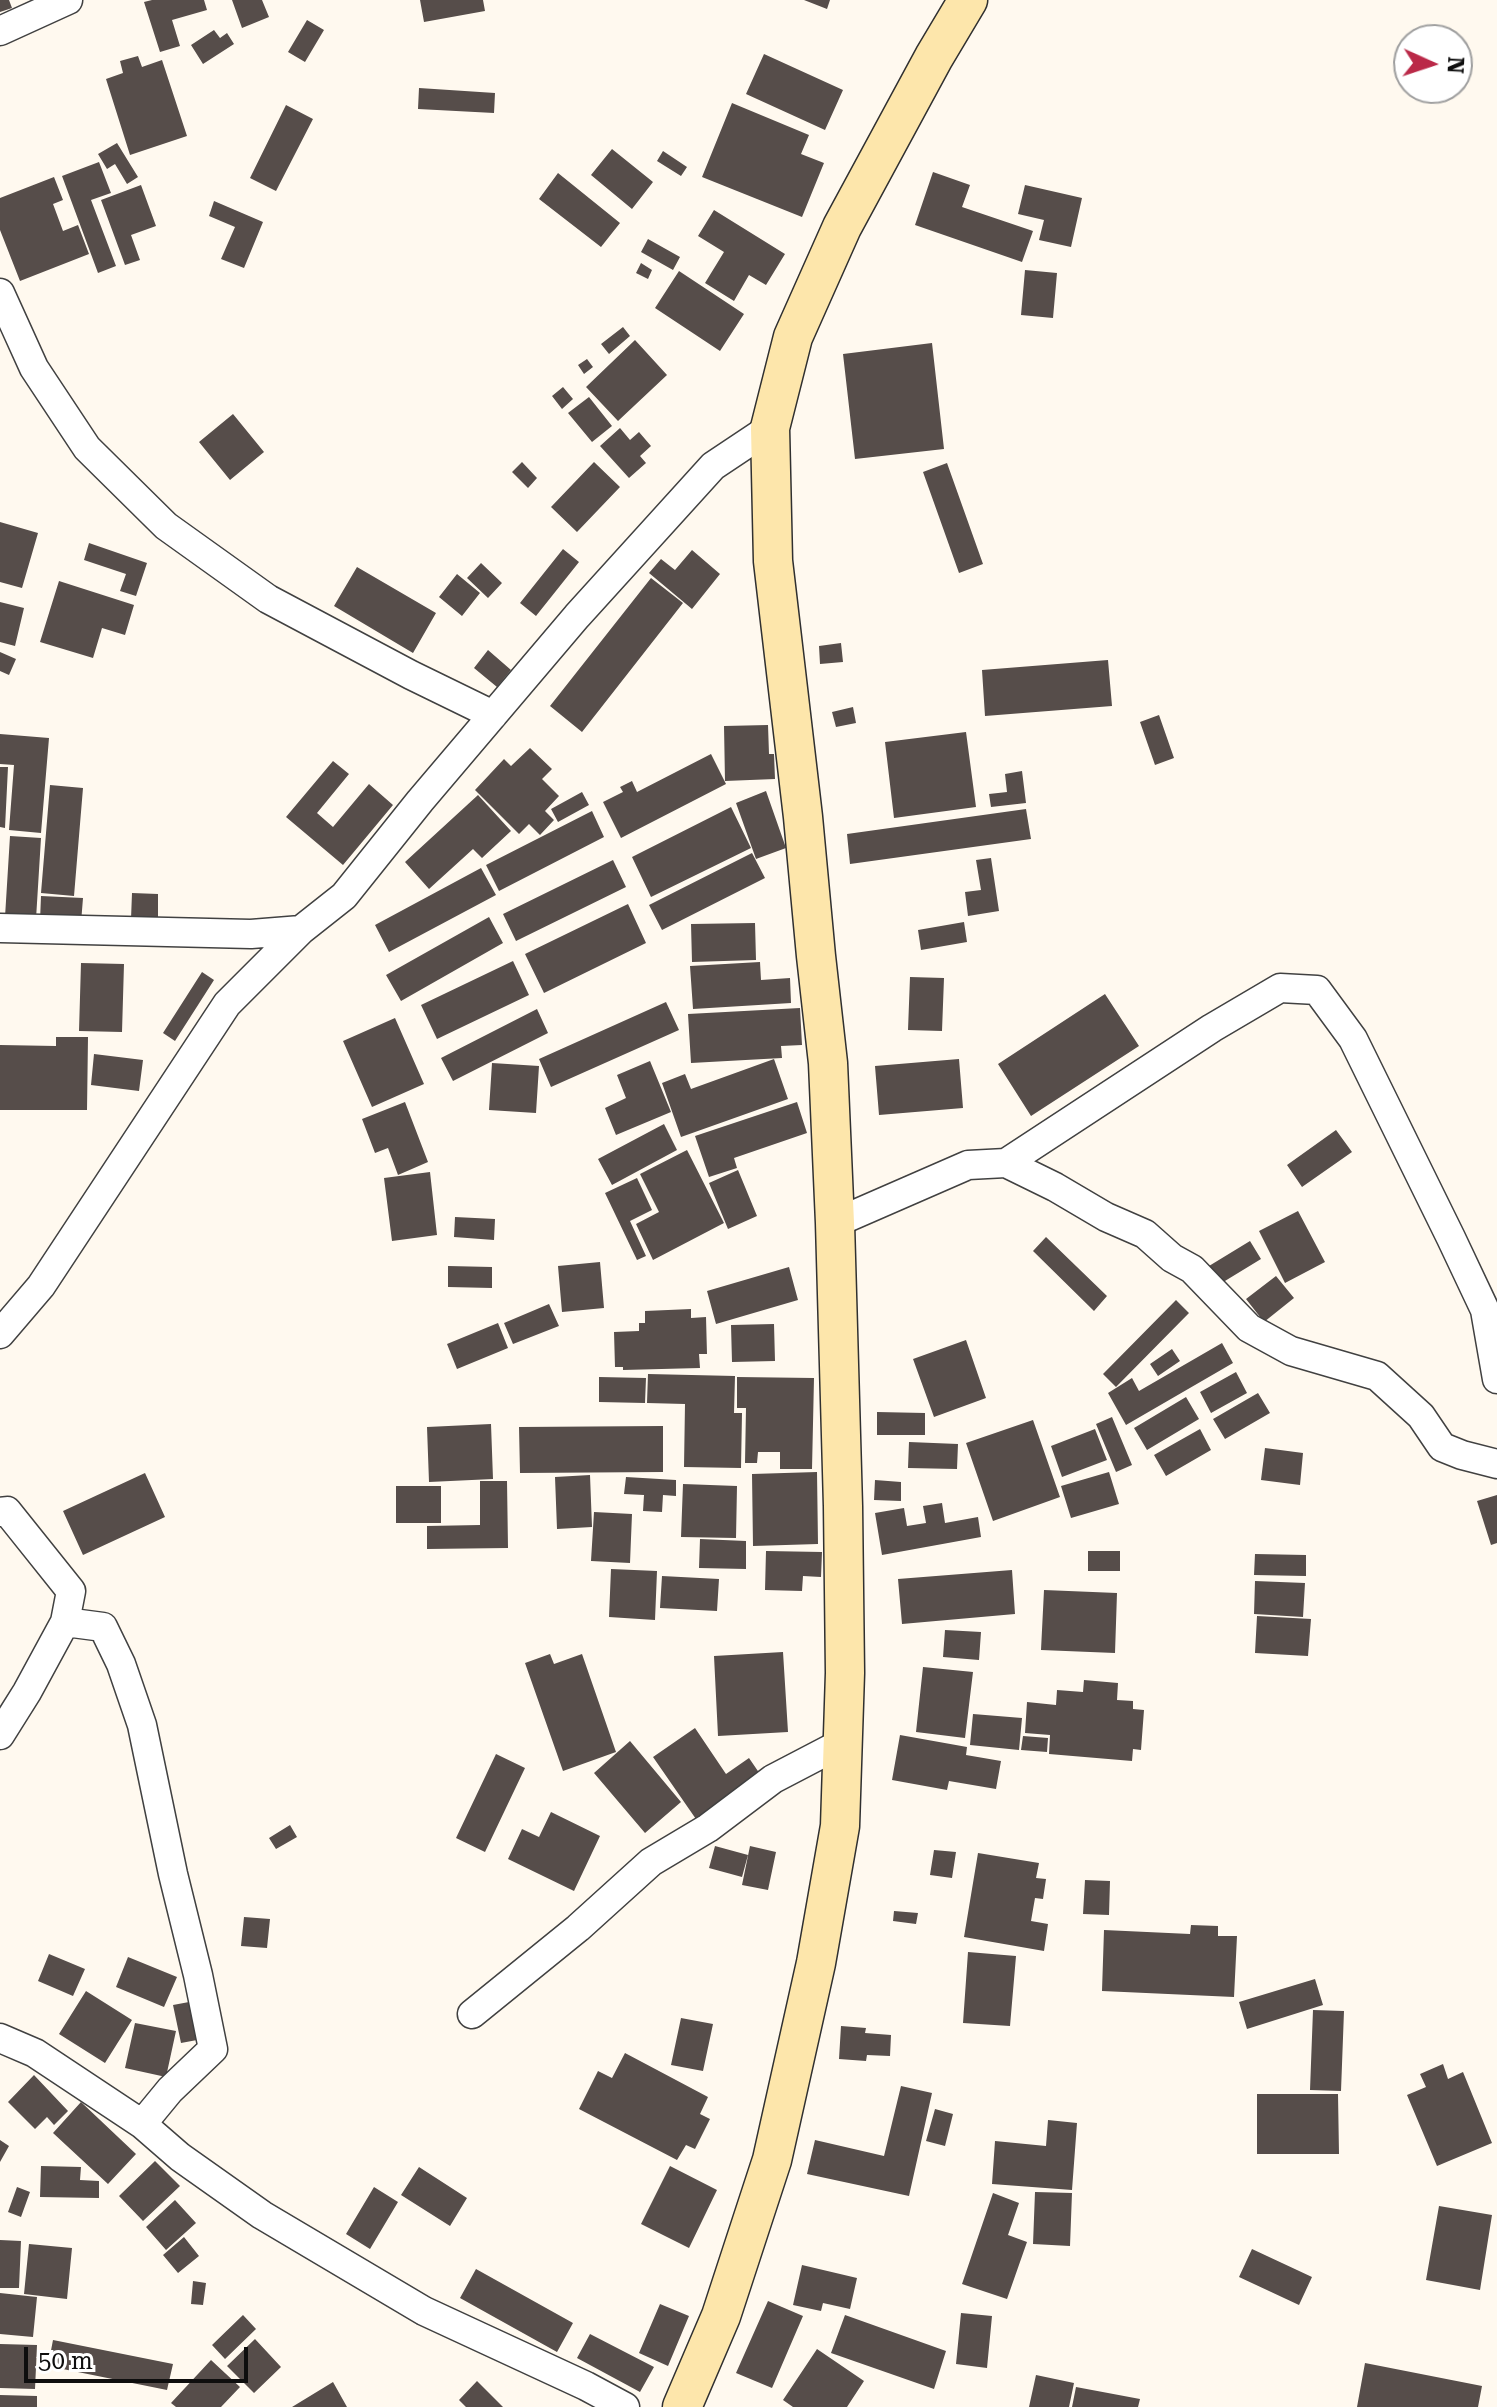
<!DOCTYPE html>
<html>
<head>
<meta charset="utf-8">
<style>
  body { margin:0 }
  #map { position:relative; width:1497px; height:2407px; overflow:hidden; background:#fff9ef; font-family:"Roboto Serif",serif }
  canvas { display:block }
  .north { position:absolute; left:1393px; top:24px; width:80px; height:80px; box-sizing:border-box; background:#fff; border:2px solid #9f9f9f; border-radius:50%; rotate:93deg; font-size:22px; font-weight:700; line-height:32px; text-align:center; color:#0e0e0e }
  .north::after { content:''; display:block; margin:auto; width:28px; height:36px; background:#ba2948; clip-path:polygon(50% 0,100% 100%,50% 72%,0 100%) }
  .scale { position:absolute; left:24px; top:2347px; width:224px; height:36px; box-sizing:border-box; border:4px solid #0e0e0e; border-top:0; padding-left:10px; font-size:24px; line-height:28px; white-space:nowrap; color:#0e0e0e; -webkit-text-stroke:6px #fff; paint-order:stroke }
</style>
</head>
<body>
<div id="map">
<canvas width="1497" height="2407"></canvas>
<div class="north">N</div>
<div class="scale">50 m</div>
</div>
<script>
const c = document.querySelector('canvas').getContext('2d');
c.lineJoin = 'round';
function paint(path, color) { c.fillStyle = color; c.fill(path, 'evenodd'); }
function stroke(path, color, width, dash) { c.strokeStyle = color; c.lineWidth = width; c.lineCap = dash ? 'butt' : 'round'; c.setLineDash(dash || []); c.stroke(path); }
paint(new Path2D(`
  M0,0H9L12,8L0,12Z
  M152,0H204L207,10L172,20L180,46L160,52L144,2Z
  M232,0H262L269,17L242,28Z
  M420,0H483L485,11L424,22Z
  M804,0H830L827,9Z
  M307,20L324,30L305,62L288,52Z
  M214,30L220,38L227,33L234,44L203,64L191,45Z
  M764,54L843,90L825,130L746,94Z
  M138,56L142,67L162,60L187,136L130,155L106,79L123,73L120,61Z
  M419,88L495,93L494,113L418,109Z
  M732,103L809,135L801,154L824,163L802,217L702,177Z
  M286,105L313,119L276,191L250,178Z
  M117,143L138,177L127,184L115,164L107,169L98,154Z
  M612,149L653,182L632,209L591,175Z
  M663,151L687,167L681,176L657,161Z
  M99,162L111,193L91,200L116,266L98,273L62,176Z
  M933,172L970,185L962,207L1033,231L1022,262L915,225Z
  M558,173L620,223L601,247L539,199Z
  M54,177L63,200L53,204L63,231L78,225L89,254L20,281L0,230V198Z
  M141,185L156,226L131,235L140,260L125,265L101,200Z
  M1025,185L1082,198L1071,247L1039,240L1044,220L1018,214Z
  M214,201L263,222L244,268L221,259L235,227L209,216Z
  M714,210L785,254L766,285L749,275L734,301L705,283L724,252L698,236Z
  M648,239L680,257L673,270L641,252Z
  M641,263L652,270L648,279L636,273Z
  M1025,270L1057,273L1053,318L1021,315Z
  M679,271L744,314L720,351L655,308Z
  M623,327L630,336L609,354L601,344Z
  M635,340L667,375L618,421L586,387Z
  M932,343L944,449L855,459L843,354Z
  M587,359L593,367L584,374L578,365Z
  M563,387L573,399L562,409L552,396Z
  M589,397L612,426L592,442L568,413Z
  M233,414L264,452L230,480L199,442Z
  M620,428L630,440L639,432L651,446L640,456L646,463L629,478L600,446Z
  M522,462L537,478L528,488L512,472Z
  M594,462L620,487L577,532L551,507Z
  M947,463L983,564L959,573L923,472Z
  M0,522L38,533L22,588L0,582Z
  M89,543L147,563L136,596L120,591L126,574L84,560Z
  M563,549L579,562L536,616L520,603Z
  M692,550L720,574L692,609L649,573L661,559L675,570Z
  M481,563L502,583L488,598L467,578Z
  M357,567L436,613L413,653L334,606Z
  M457,574L480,593L462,616L439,597Z
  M651,578L683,603L582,732L550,706Z
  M59,581L134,605L125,635L102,628L93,658L40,642Z
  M0,602L24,608L15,646L0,642Z
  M841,643L843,662L820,664L819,646Z
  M488,650L511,670L497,687L474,668Z
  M0,652L16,659L9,675L0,671Z
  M1108,660L1112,706L985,716L982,670Z
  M853,707L856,723L836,727L832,712Z
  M1159,715L1174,758L1155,765L1140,722Z
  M768,725L769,754H774L775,779L725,781L724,726Z
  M966,732L976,807L894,818L885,742Z
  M0,734L49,738L41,833L9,830L14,765L0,764Z
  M530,748L552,769L542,779L559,796L545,811L554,820L540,835L529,824L519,834L475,790L504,759L511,766Z
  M711,754L726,784L621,838L603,802L623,792L620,787L632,781L637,792Z
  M333,761L349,774L317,813L333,827L369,784L393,805L343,865L286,817Z
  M0,767H8L5,828L0,827Z
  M1022,771L1026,803L991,807L989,794L1007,792L1005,774Z
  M50,785L83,788L74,896L41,893Z
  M766,791L786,848L756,859L736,803Z
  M582,792L589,805L558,822L551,809Z
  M478,795L511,831L482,858L473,849L429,889L405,862Z
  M731,807L751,848L651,897L632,857Z
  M1026,809L1031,839L850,864L847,834Z
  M592,811L604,837L499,891L486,865Z
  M10,836L41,838L36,919L5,917Z
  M752,853L765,878L662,930L649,905Z
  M991,858L999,911L968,916L965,892L981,890L976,860Z
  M613,860L626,887L516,941L503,914Z
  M481,868L496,895L389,952L375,925Z
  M132,893L158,894V920L131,919Z
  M41,896L83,898L81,923L40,921Z
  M628,904L646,943L544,993L525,954Z
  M489,917L503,943L401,1001L386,975Z
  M964,922L967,942L921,950L918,930Z
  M755,923L756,960L692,962L691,924Z
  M513,961L529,995L437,1039L421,1005Z
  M760,962L761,980L790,978L791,1003L693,1009L690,966Z
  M81,963L124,964L122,1032L79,1031Z
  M202,972L214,980L175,1041L163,1033Z
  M910,977L944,978L942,1031L908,1030Z
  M1105,994L1139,1046L1031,1116L998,1064Z
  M666,1002L679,1030L551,1087L539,1059Z
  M800,1008L802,1045L781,1046L782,1058L691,1063L688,1014Z
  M537,1009L548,1033L453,1081L441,1058Z
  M395,1018L424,1084L372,1107L343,1041Z
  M56,1037H88L87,1110H0V1045L56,1046Z
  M94,1054L143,1060L139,1091L91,1085Z
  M774,1059L788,1099L681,1137L662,1083L685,1074L691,1089Z
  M959,1059L963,1108L879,1115L875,1066Z
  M650,1061L671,1112L616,1135L605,1108L626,1098L617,1075Z
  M492,1063L539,1066L536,1113L489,1110Z
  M405,1102L428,1162L398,1175L388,1148L375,1153L362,1119Z
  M797,1102L807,1133L734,1158L737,1168L709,1177L695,1136Z
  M664,1124L677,1150L612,1185L598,1159Z
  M1336,1130L1352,1152L1302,1187L1287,1165Z
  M687,1150L724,1223L653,1260L636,1224L659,1212L640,1174Z
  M738,1170L757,1216L728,1229L709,1183Z
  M430,1172L437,1235L392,1241L384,1178Z
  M637,1178L652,1210L630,1221L646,1256L637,1260L605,1193Z
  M1298,1211L1325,1262L1285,1283L1259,1231Z
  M455,1217L495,1219L494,1240L454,1237Z
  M1046,1237L1107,1296L1094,1311L1033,1251Z
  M1250,1241L1261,1259L1220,1284L1209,1266Z
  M600,1262L604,1308L562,1312L558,1266Z
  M448,1266L492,1267V1288L448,1287Z
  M789,1267L798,1300L716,1324L707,1291Z
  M1276,1276L1294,1298L1264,1322L1246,1299Z
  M1176,1300L1189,1313L1116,1387L1103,1374Z
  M549,1304L559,1326L513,1344L504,1323Z
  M691,1309V1318L706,1317L707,1354H699L700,1368L623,1370V1367H615L614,1332L639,1331V1323H645V1311Z
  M498,1323L508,1348L457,1369L447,1344Z
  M774,1324L775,1361L732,1362L731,1325Z
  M966,1340L986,1398L934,1417L913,1359Z
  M1222,1343L1233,1363L1126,1425L1108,1393L1132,1378L1139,1391Z
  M1172,1349L1180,1361L1158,1376L1150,1364Z
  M1236,1372L1247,1393L1211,1413L1200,1392Z
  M648,1374L735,1376L734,1413H742L741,1468L684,1467L685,1404L647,1403Z
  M599,1377L646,1378L645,1403L599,1402Z
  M737,1377L814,1378L812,1469H780V1452H758L757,1463H745L746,1408H737Z
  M1258,1393L1270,1413L1225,1439L1213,1419Z
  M1186,1397L1199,1419L1147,1450L1134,1428Z
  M877,1412L925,1413V1435H877Z
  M1112,1417L1132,1465L1116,1472L1096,1424Z
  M1033,1420L1060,1497L993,1521L966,1443Z
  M491,1424L493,1479L429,1482L427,1427Z
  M663,1426V1472L520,1473L519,1427Z
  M1095,1429L1107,1460L1062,1477L1051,1446Z
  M1200,1429L1211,1450L1166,1476L1154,1455Z
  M909,1442L958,1444L957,1469L908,1468Z
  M1265,1448L1303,1453L1300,1485L1261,1480Z
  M817,1472L818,1544L753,1546L752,1474Z
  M1109,1472L1119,1504L1071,1518L1061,1486Z
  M145,1473L165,1517L83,1555L63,1511Z
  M590,1475L592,1527L557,1529L555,1477Z
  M626,1477L676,1480V1496L663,1495L662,1512L643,1511L644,1495L624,1494Z
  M875,1480L901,1482V1501L874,1500Z
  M480,1481H507L508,1548L427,1549V1526L480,1525Z
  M683,1484L737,1486L736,1538L681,1537Z
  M396,1486H441V1523H396Z
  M1497,1495V1543L1491,1545L1477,1501Z
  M942,1503L945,1523L978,1517L981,1537L882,1555L875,1513L904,1508L907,1526L926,1523L923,1506Z
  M594,1512L632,1514L630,1563L591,1561Z
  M700,1539L746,1541V1569L699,1568Z
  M766,1551L822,1552L821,1577L803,1576L802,1591L765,1590Z
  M1088,1551H1120V1571H1088Z
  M1255,1554L1306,1555V1576L1254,1575Z
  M611,1569L657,1571L655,1620L609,1617Z
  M1012,1570L1015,1614L902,1624L898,1579Z
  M662,1576L719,1579L717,1611L660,1608Z
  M1255,1581L1305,1583L1303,1617L1254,1614Z
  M1044,1590L1117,1593L1115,1653L1041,1650Z
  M1257,1616L1311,1619L1308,1656L1255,1653Z
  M945,1630L981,1632L979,1660L943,1657Z
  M783,1652L788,1732L718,1736L714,1656Z
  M550,1654L554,1664L582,1654L616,1752L563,1771L525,1663Z
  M923,1667L973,1672L965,1738L916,1732Z
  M1084,1680L1118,1683L1117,1700L1133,1701V1709L1144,1710L1141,1750L1133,1749L1132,1761L1049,1754L1050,1735L1025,1733L1027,1702L1056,1705L1057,1690L1083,1692Z
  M973,1714L1022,1718L1019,1750L970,1745Z
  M695,1728L726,1774L749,1758L762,1777L698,1822L653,1757Z
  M900,1735L967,1747L966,1755L1001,1761L996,1789L949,1781L947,1790L892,1780Z
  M1023,1736L1048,1738L1047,1752L1021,1750Z
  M630,1741L681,1802L645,1833L594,1773Z
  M496,1754L525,1768L485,1852L456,1838Z
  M551,1812L600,1836L574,1891L508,1859L522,1829L539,1837Z
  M290,1825L297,1837L276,1849L269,1838Z
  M715,1846L748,1855L742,1877L709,1868Z
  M750,1846L776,1852L768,1890L742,1885Z
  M934,1850L956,1852L952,1878L930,1875Z
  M978,1853L1039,1863L1036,1878L1046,1879L1043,1899L1035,1898L1031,1921L1048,1924L1044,1951L964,1937Z
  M1085,1880L1110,1881L1109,1915L1083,1914Z
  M894,1911L918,1913L916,1924L893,1921Z
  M244,1917L270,1919L267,1948L241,1946Z
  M1191,1925L1218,1926V1936H1237L1234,1997L1102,1991L1104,1930L1190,1934Z
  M968,1952L1016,1956L1010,2026L963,2023Z
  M49,1954L85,1969L73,1996L38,1981Z
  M128,1957L177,1977L164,2007L116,1987Z
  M1315,1979L1323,2005L1247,2029L1239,2002Z
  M86,1991L132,2020L105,2063L59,2034Z
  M189,2002L197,2040L181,2043L173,2005Z
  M1313,2010L1344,2011L1341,2091L1310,2090Z
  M681,2018L713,2024L703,2071L671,2065Z
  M135,2023L176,2031L166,2077L125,2068Z
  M841,2026L866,2028L865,2033L891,2035L890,2056L867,2055L866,2061L839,2059Z
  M625,2053L708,2097L700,2114L710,2119L695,2149L686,2145L677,2160L579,2109L598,2071L612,2078Z
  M1443,2064L1448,2079L1463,2072L1492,2143L1437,2166L1407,2095L1426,2087L1420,2074Z
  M34,2075L68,2111L54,2125L47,2117L35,2129L8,2102Z
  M901,2086L932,2093L909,2196L807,2174L815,2140L884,2156Z
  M1257,2094H1338L1339,2154H1257Z
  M81,2102L136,2154L108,2184L53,2133Z
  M935,2109L953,2114L945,2146L926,2141Z
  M1048,2120L1077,2123L1072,2190L992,2184L995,2141L1046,2146Z
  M0,2140L9,2146L0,2162Z
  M155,2161L180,2186L143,2221L119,2196Z
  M41,2166L81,2167L80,2180L99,2181V2198L40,2197Z
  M670,2166L717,2190L689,2248L641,2224Z
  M419,2167L467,2198L450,2226L401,2195Z
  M17,2187L30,2192L21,2217L8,2212Z
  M374,2187L398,2202L370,2249L346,2234Z
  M1035,2192L1072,2193L1070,2246L1033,2244Z
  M993,2193L1019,2203L1008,2235L1027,2242L1007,2299L962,2284Z
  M175,2200L196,2223L166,2250L146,2227Z
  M1439,2206L1492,2215L1480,2290L1426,2280Z
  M184,2237L199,2256L178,2273L163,2255Z
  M0,2240L21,2241L19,2288H0Z
  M29,2244L72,2248L67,2299L24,2294Z
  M1252,2249L1312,2277L1299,2305L1239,2277Z
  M802,2265L857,2278L850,2309L823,2303L821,2311L793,2305Z
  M476,2269L573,2323L557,2352L460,2298Z
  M193,2281L206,2283L203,2305L191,2304Z
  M0,2293L37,2297L33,2337L0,2334Z
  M768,2301L803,2316L772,2388L736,2373Z
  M660,2304L689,2316L668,2366L639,2353Z
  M961,2313L992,2316L987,2368L956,2364Z
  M243,2315L256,2329L225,2359L212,2345Z
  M845,2315L946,2351L934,2389L831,2353Z
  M590,2334L654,2367L640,2392L577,2358Z
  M255,2339L281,2367L254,2393L227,2366Z
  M53,2340L173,2364L167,2390L48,2366Z
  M0,2344L37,2345L35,2389L0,2388Z
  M817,2349L864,2381L847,2407H793L783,2400Z
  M211,2360L240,2387L221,2407H176L171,2403Z
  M1365,2363L1482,2386L1478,2407H1357Z
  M1036,2375L1074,2383L1069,2407H1029Z
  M477,2381L503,2407H466L459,2400Z
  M333,2382L347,2407H292Z
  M1076,2387L1140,2399L1138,2407H1072Z
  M0,2395L37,2396V2407H0Z`), '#564d4a');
const minor = new Path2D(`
  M0,31L68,0
  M0,293L34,368L87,448L166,526L268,599L411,675L493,715
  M0,928L251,934L301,930L344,896L420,801L577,616L713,466L770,428
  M1006,1163L1212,1028L1280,988L1317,990L1353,1039L1451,1238L1485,1310L1497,1379
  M835,1223L968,1165L1006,1163L1055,1187L1106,1217L1145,1234L1172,1258L1192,1269L1249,1328L1291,1351L1377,1376L1421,1416L1442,1447L1462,1455L1497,1464
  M0,1334L41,1286L227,1004L301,930
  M0,1512L7,1511L71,1591L65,1622
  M0,1735L27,1692L65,1622L103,1627L121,1664L142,1725L173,1874L198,1975L213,2049L170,2090L142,2124
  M472,2014L578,1928L651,1862L708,1828L773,1779L842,1743
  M0,2038L35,2053L142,2124L180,2157L262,2215L424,2311L586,2386L625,2407`);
const secondary = new Path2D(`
  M682,2407L721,2316L772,2160L816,1963L840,1826L845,1673L843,1506L835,1223L828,1063L816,956L803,817L773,561L770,428L793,337L842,227L934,57L968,0`);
stroke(minor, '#414141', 31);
stroke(secondary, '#303030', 41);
stroke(minor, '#fff', 28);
stroke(secondary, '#fde6ab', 38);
</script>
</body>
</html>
